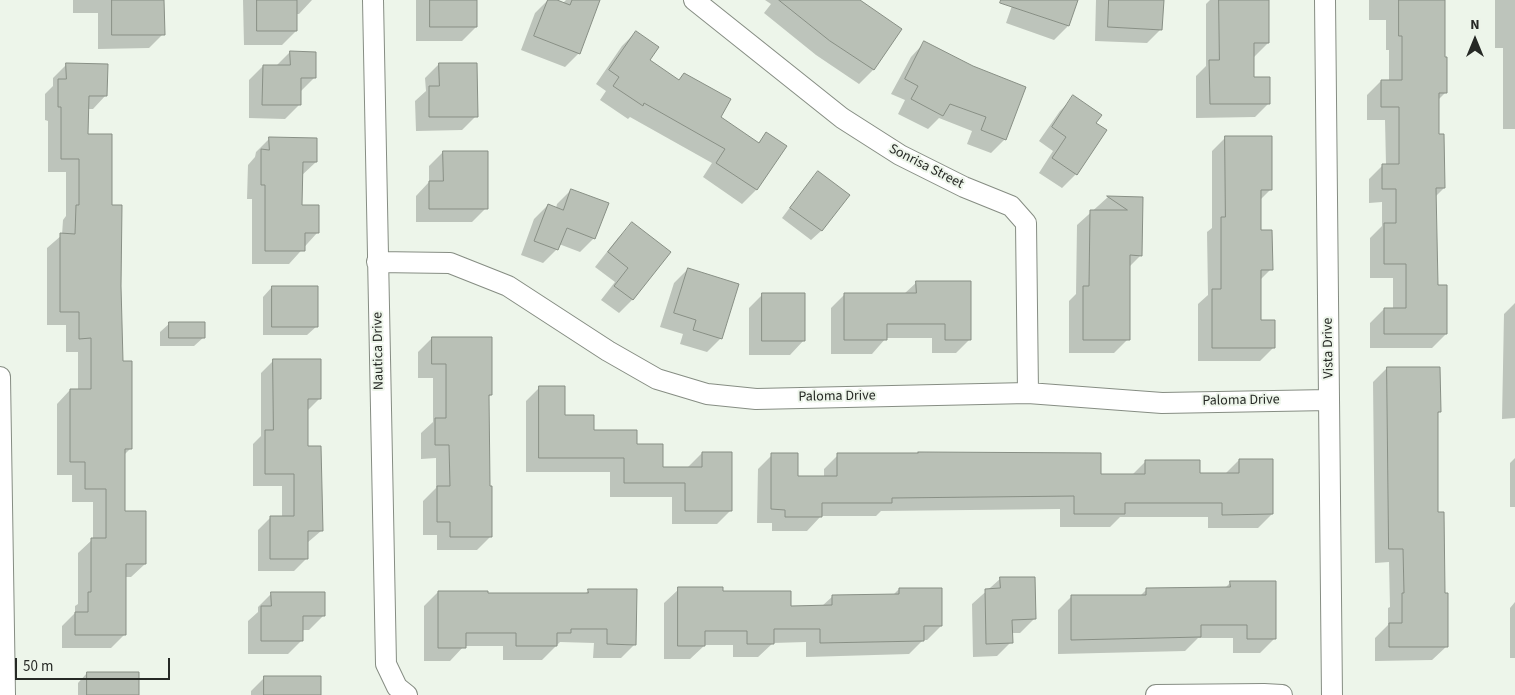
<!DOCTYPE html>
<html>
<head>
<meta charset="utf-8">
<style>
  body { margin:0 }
  #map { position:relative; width:1515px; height:695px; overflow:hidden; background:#edf5ea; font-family:"Source Sans 3",sans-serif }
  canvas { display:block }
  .north { position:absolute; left:1450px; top:15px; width:50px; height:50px; -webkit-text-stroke:4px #edf5ea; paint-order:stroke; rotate:0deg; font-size:14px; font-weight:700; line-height:20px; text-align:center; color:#262925 }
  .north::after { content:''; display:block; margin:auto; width:18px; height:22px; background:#262925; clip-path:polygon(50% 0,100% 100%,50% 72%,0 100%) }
  .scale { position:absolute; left:15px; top:658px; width:155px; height:22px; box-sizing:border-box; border:2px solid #262925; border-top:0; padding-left:6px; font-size:15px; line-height:18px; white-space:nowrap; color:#262925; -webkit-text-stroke:4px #edf5ea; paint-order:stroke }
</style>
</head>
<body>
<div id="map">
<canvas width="1515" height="695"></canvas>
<div class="north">N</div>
<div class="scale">50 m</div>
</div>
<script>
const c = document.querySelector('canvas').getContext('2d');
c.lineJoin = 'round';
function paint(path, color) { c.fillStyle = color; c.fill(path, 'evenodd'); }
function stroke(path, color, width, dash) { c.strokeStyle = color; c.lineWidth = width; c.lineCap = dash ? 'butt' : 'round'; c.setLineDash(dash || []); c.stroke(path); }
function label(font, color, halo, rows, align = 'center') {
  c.font = font + ' "Source Sans 3",sans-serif'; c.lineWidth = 4; c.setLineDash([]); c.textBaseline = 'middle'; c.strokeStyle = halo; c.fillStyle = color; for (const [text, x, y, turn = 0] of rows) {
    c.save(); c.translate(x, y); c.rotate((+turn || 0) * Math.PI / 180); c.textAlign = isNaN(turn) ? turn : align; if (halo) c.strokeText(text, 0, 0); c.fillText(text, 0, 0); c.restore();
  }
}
paint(new Path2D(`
  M73,0H163V34L149,48L98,49V13H73Z
  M243,0H312L299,14H296V31L282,45H244Z
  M416,0H476V27L462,41H416Z
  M548,0L563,3L566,0H599L579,53L565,67L521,50L535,13Z
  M765,0H858L901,30L873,70L859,84L816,55L764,13L771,4Z
  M1014,0H1077L1068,26L1054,40L1006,23Z
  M1096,0H1162L1161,29L1147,43L1095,41Z
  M1210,0H1268V43L1254,57L1253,79L1269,103L1255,117L1196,118V76L1206,66V4Z
  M1369,0H1443L1446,92L1438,100V135L1444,188L1435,197L1437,286L1446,334L1432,348H1370V323L1384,309H1393V278H1370V238L1382,226V202L1369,203V179L1383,165H1386L1385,120H1367V95L1381,81H1389V50H1386V20H1369Z
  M1495,0H1515V129H1503V48H1495Z
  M636,32L648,60L678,81L683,76L719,117L758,143L767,134L785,146L756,190L742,204L703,177L712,163L630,117L628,119L600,100L606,91L596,84L622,46Z
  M924,43L1005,139L991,153L967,144L972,131L939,118L928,129L898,114L905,100L891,94L911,57Z
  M290,52L314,78L300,92L299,105L285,119L249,118V80L263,66H276Z
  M67,64L106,95L93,109H87V135L111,206L122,362L131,448L123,456L124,512L145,564L131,577H125V634L111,648H62V626L75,613V606L78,604V553L93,539V502H72V475H57V404L70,390H78V352H66V325H47V248L62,235L63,220L66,216V172H48V121L45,120V94L53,86V78Z
  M439,64L476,116L462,130L416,131L415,101L426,91L425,78Z
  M1074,97L1095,123L1106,131L1076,174L1062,188L1039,173L1053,151L1039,141L1060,111Z
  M1226,137L1271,189L1260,200V231L1271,269L1259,281V321L1274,347L1260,361H1198V304L1208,295L1207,232L1212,228V151Z
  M270,138L316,162L301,176V206L317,233L289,264H252V199H247L248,165L255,157L256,152Z
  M443,152L486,208L472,222H416V196L429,182V166Z
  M819,172L848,195L821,231L811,240L782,218L809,182Z
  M571,190L594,238L580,252L559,244L557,249L543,263L521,255L534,219L548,205L556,208L557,204Z
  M1108,197L1142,198L1141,255L1128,268V339L1114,353H1069V301L1076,294L1077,225Z
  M632,224V300L619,313L601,300L615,282L595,267L618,238Z
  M688,269L721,338L707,352L680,344L683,334L660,327L674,283Z
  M917,282L970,339L956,353H932V338H886L872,354H831V308L845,294H904Z
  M272,287L317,326L307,335H263V297Z
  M763,294L804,340L790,355H749V308Z
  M1515,303V418L1502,419L1504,314Z
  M170,323L204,337L194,346H160V332Z
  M432,338L491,395L487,398L491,536L477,550H437V535H423V501L436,488V458L421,459V433L433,422V378H418V352Z
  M274,360L319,399L306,412V448L321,531L307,543V558L294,571H258V530L271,517H282V486H253V444L261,436V373Z
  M1387,368L1439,412L1437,414V514L1447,646L1432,660L1375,661V638L1388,625V608L1390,607L1389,562L1375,563L1373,382Z
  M540,387L563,417L662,468L688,467L702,453L731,510L717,524H672V497H610V472H526V401Z
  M772,455L796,477H824V469L838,455L1099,475H1132L1146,461L1199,475L1225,474L1239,460L1272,514L1258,528H1208V517H1120L1110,527H1060V509L881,511L876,516H821L807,531H772V523H757L758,469Z
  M1515,458V507H1510V463Z
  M1000,579L1034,619L1020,633H1011V642L997,656L973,657L972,604Z
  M1231,582L1274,639L1260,653H1233V638H1198L1185,651L1058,654V610L1072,596H1140L1147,589L1225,588Z
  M679,589L721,593L789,607L822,606L833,596L893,595L899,589L941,626L927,640H923L909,654L806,657V642L773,643L758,657H733V645H705L690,659H664V603Z
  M589,590L635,644L621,658H593L594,643L560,642L542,660H503V646H464L450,661H424V606L438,592L486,594H585Z
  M272,593L323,616L309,630H302V640L288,654H248V621L258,612V607Z
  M1515,602V658H1510V608Z
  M87,673L138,695H78V683Z
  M265,677L320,695H251V691Z`), '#0003');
const building = new Path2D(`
  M112,0H164L165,35H112Z
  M257,0H297V31H257Z
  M430,0H477V27H430Z
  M548,0H557L570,5L572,0H600L580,54L534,36Z
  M779,0H860L902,29L874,70L830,41Z
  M1001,0H1078L1069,26L1000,3Z
  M1109,0H1164L1162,30L1108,27Z
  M1219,0H1269V43H1254V77H1270V104H1210L1209,60H1219Z
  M1399,0H1445V57H1447V93H1439V134H1444L1445,188H1436L1438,285H1447V334H1384V308H1406V264H1384V223H1396V189H1382V164H1399V107H1381V80H1402V36H1399Z
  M636,31L659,47L650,60L679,80L684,73L731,99L721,117L759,143L766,132L787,146L757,190L716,163L725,149L644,103L643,106L613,86L619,77L609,70Z
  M924,41L973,66L1026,87L1006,140L981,130L986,117L950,104L943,116L911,99L918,86L905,79Z
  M290,51L316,52V78H301V105H262L263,65H290Z
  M66,63L108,64L107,96H89L88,134H112V205H122L121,286L123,361H132V449H125V511H146V564H126V635H75V612H88V592H91V538H106V489H85V462H70V389H91V338L79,339V312H60V233L75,234L76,205H79V159H61V107H58V79H66Z
  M439,63H477L478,117H429V86H439Z
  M1073,95L1102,115L1096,123L1107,130L1077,175L1052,158L1066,137L1052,127Z
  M1225,136H1272V190H1261V230H1272L1273,270H1261V320H1275V348H1212V289H1221V217H1225Z
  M269,137L317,138V162H303L302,205H319V233H305V251H265V185H261V149L269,150Z
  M443,151H488V209H429V181H443Z
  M818,171L850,195L822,231L790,208Z
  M571,189L609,203L595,239L567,228L558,250L534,241L548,204L563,210Z
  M1107,196L1143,197L1142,256L1130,255V340H1083V286H1089L1090,210H1127Z
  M632,222L671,252L633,300L614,286L628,268L608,252Z
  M688,268L739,284L722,339L693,330L696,320L674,313Z
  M916,281H971V340H945V324H887V340H844V293H916Z
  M272,286H318V327H272Z
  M762,293H805V341H762Z
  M169,322H205V338H169Z
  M432,337H492V395H489L490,486H492V537H450V522H437V486H450L449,445H435V418H446V364H432Z
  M273,359H321V399H308V446H321L323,531H308V559H270V516H294V474H265V430H273Z
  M1387,367H1440L1441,412H1438V512H1444L1445,593H1448V647H1389V623H1402V593H1404L1403,549H1389Z
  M539,386H565V415H594V430H637V444H663V467H702V452H732V511H685V483H624V458H539Z
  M918,452L1101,453V474H1145V460H1200V473H1239V459H1273V514L1222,515V503H1125V514H1074V496L892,498V503H822V517H785V510L771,509V453H798V476H837V453H918Z
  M1000,577H1035L1036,619L1012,620L1013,643L986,644L985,589L1000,588Z
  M1230,581H1276V639H1247V625H1201V637L1071,640V595H1146V588L1230,587Z
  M678,587H723V591H791V606L832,605V595L899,594V588H942V626H924V641L820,643V629H774V644H747V631H705V646H678Z
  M588,589H637L636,645L607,644V629H571V633H557V646H516V633H466V648H438V591H488V593H588Z
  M271,592H325V616H303V641H261V606H271Z
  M87,672H139V695H87Z
  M264,676H321V695H264Z`);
paint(building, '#b9c0b6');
stroke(building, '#888f85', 1);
const minor = new Path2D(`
  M373,0L386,664L397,687L407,695
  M694,0L842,118L900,155L964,187L1011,206L1026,223L1028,393
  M1325,0L1332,695
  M377,262L450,263L508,286L608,351L657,379L707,394L756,399L1028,393L1162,403L1329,400
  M0,377L5,695
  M1156,695L1264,694L1282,695`);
stroke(minor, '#868d83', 22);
stroke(minor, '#fff', 20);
label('14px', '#262925', '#edf5ea', [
  ["Sonrisa Street",926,167,27],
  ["Vista Drive",1329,348,-91],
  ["Nautica Drive",379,351,-91],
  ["Paloma Drive",837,397,-1],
  ["Paloma Drive",1241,401,-1]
]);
</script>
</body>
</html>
